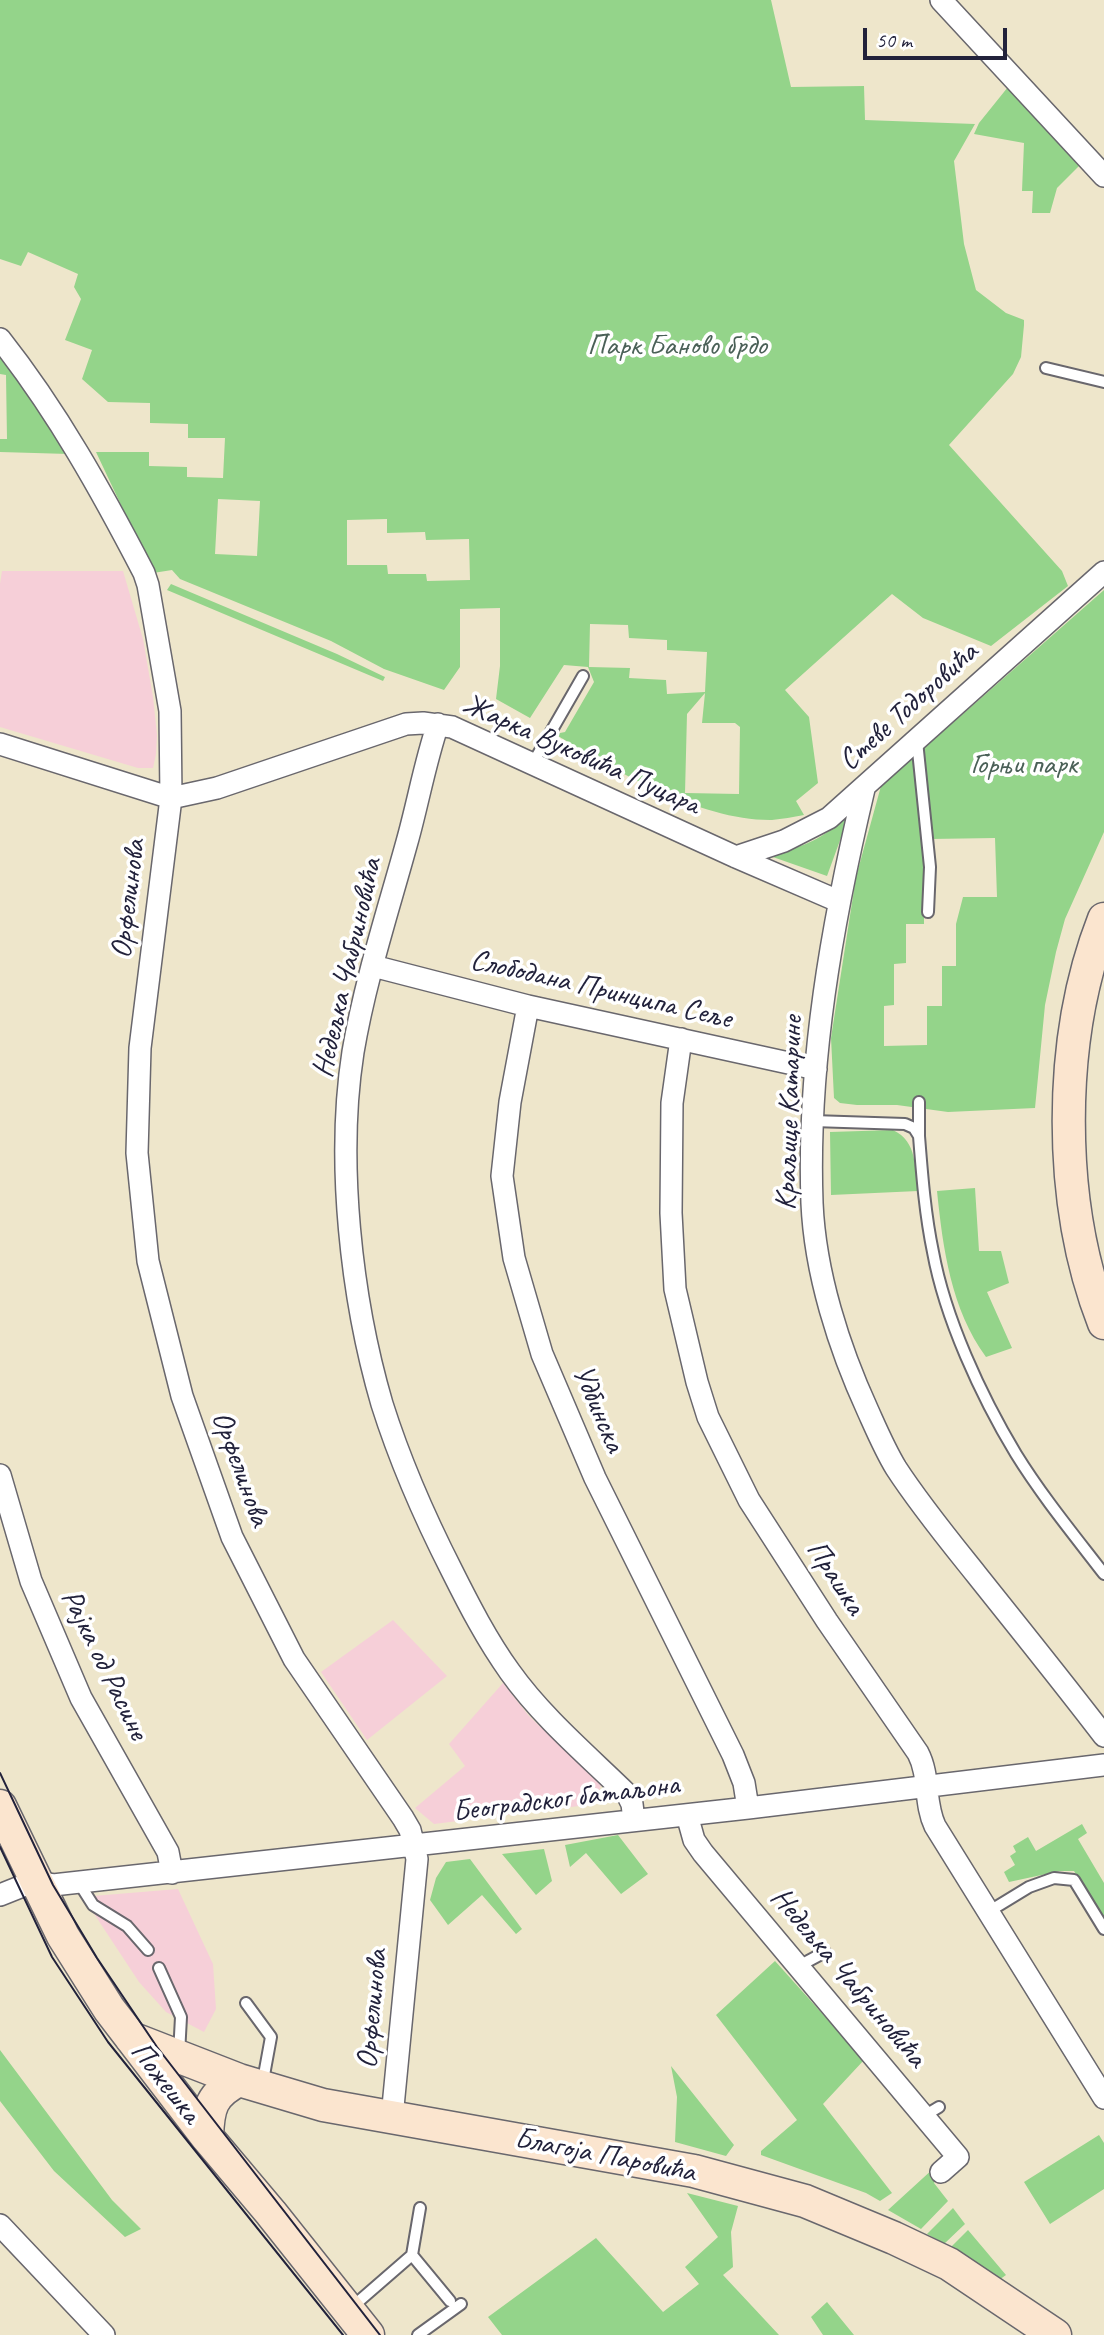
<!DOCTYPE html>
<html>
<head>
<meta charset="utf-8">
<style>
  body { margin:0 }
  #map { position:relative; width:1104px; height:2335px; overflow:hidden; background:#eee6cb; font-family:Caveat,sans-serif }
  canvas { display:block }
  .scale { position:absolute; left:863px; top:28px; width:144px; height:32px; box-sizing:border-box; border:4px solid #22223b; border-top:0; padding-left:9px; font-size:21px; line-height:24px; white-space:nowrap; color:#22223b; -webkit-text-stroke:5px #fff; paint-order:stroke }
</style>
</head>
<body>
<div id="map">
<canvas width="1104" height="2335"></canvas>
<div class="scale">50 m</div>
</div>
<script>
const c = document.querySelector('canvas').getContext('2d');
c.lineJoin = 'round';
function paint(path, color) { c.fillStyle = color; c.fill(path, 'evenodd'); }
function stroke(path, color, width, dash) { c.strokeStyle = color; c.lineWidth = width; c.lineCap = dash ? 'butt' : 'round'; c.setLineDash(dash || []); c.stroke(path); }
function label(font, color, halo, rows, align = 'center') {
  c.font = font + ' Caveat,sans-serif'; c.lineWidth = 7; c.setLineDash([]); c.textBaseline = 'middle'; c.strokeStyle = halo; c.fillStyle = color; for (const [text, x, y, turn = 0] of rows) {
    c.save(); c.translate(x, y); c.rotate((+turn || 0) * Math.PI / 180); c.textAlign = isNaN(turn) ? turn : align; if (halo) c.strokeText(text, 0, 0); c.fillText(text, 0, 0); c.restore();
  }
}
paint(new Path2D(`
  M2,571H123L143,639L153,697L157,735L156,754L153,768H138L0,727V584Z
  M393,1620L447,1676L367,1740L321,1672Z
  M503,1683L529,1716L601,1785L597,1796L587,1805L434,1824L415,1808L465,1766L449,1744Z
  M178,1889L213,1964L216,2009L204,2032L166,2012L139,1982L85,1900L93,1896Z`), '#f6cfd8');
paint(new Path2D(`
  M0,0H771L791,87L864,86L865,120L975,124L954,161L964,244L976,290L1006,313L1024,320V325L1021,357L1013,374L949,445L1062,571L1068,586L991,646L923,618L892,594L785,690L809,717L818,783L796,801L804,815C793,817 782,819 772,820C701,821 613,770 555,734L565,732L594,682L588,667L564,665L530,718L496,699L500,666V608L460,609V667L444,690L384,669L331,641L180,579L172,570L153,573L96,452H149V466L187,467V477L223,478L225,438H188V424L150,423V403L108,402L82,379L92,350L65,340L81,299L74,287L78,274L28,252L21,266L0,259ZM218,499L260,501L257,556L215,554ZM387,519V533L425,532L426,540L469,539L470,580L427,581L426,574H388L387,565H347V520ZM590,624L628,625L629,638L667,640V650L707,652L705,692L667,694L666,680L629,678L630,668L589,667ZM705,693L702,723H735L740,727L739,794L685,793L687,714Z
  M1008,87L1081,164L1057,188L1050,213H1032L1033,191H1022L1024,143L974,134L979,123Z
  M0,350L69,454L0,452V439H7L6,375L0,374Z
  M171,584L337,654L385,677L383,681L167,590Z
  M1104,590V832L1065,919L1056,952L1045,1005L1035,1108L948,1112L897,1105H857L840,1103L834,1098L831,1038L856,877L881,786ZM919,804L930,839L995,838L997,897H963L956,924V966H942V1006H927V1045L884,1046V1006L894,1005V964L906,963V924H924V841Z
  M850,813L827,876L770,856C809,844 820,841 850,813Z
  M893,1130C918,1142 914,1167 918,1191L831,1195L830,1132Z
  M975,1188L979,1251H1001L1009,1283L987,1292L1012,1348L986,1357C951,1309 943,1249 937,1191Z
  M1082,1824L1087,1833L1078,1839L1104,1883V1921L1074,1871H1060L1009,1882L1004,1872L1015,1865L1010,1856L1016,1852L1013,1846L1028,1837L1036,1851Z
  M618,1835L648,1874L621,1894L586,1853L570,1867L565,1845Z
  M544,1849L552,1881L536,1895L502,1854Z
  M470,1859L522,1929L516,1934L482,1895L448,1925L430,1900L436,1878L446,1862Z
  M775,1961L864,2060L823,2104L892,2193L880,2201L866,2193L761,2155V2151L797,2120L716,2015Z
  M0,2050L112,2200L141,2229L125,2237L54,2171L0,2101Z
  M671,2066L734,2145L726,2156L675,2142L677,2097Z
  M1099,2135L1104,2143V2189L1050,2224L1024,2182Z
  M934,2168L937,2174L934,2183L948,2201L921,2229L888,2210Z
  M687,2193L738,2206L731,2232L733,2267L723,2275L779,2335H502L488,2317L596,2238L663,2312L699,2284L685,2267L718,2237Z
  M953,2208L965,2224L944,2244L927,2234Z
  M968,2230L1006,2275L999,2280L950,2248Z
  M827,2302L854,2335H823L811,2317Z`), '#94d48a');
const lane = new Path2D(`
  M1046,368L1104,382
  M917,741L930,867L928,912
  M533,763L583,676
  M919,1102V1136
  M813,1121L905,1124L914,1128L919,1136C922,1174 925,1214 933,1252C945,1318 981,1396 1016,1454C1042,1496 1074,1535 1104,1574
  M79,1883L93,1905L127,1926L148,1950
  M988,1912L1029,1887L1054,1878L1074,1880L1104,1929
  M799,1966L825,1952
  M159,1968L181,2017L179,2054
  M246,2003L271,2037L262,2086
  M924,2116L939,2107
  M420,2208L412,2255L450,2301
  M351,2308L412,2255
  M418,2335L461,2304`);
const street = new Path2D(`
  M941,0L1104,176
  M0,339C57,411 102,492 144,573L148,585L170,711L171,798L140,1048L137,1153L148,1261L182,1396L232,1537L294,1659L403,1818L410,1830L417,1859L392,2117
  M438,724C425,762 418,803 407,842C388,911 365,981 353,1052C336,1161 351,1298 382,1404C400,1461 425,1518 452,1571C469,1605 487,1640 510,1672C542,1717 587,1755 627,1794L632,1804L634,1820
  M0,744L171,798L217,788L406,724L423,723L452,727L736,857L838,901
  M864,789C832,924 807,1063 812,1203C815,1273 839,1348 868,1411C877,1431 885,1450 896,1468C920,1505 948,1539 976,1574C1019,1628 1062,1681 1104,1736
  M736,857L784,841L829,818L1104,572
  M373,966L528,1006L816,1069
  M528,1006L510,1102L502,1176L514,1258L542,1354L595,1478L733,1755L744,1783L748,1808
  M681,1039L672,1103L671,1213L675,1289L697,1382L708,1417L749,1500L827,1621L918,1753C930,1776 924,1803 935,1826L1104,2098
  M0,1475L31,1581L81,1698L168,1852L172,1873
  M687,1815L694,1840L703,1853L958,2157L941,2172
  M0,1895L35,1881L53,1885L748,1808L1104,1765
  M0,2225L104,2335`);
const secondary = new Path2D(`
  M1104,919C1057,1039 1057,1203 1104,1323
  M0,1806L63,1936L109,2009L207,2137L271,2213L368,2335
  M131,2038L239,2080L323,2105L694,2171L805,2201L894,2238L949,2264L1055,2335
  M207,2137C208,2108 211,2094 239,2080`);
stroke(lane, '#69676d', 14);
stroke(street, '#69676d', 24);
stroke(secondary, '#69676d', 35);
stroke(lane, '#fff', 10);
stroke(street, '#fff', 21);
stroke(secondary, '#fbe5cf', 32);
stroke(new Path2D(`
  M0,1773L53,1885L97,1958L157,2047L380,2335
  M0,1847L52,1957L108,2042L343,2335`), '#22223b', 2);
label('30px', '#4a6057', '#fff', [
  ["Парк Баново брдо",677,346],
  ["Горњи парк",1024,765]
]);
label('30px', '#22223b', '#fff', [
  ["Стеве Тодоровића",909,707,-42],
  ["Жарка Вуковића Пуцара",581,755,24],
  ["Орфелинова",129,899,-83],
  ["Недељка Чабриновића",348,968,-77],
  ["Слободана Принципа Сеље",601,990,13],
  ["Краљице Катарине",790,1113,-88],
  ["Удбинска",598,1409,67],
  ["Орфелинова",240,1469,70],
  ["Прашка",835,1578,57],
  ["Рајка од Расине",104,1665,64],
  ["Београдског батаљона",566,1799,-7],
  ["Недељка Чабриновића",848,1978,50],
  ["Орфелинова",373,2009,-85],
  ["Пожешка",165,2083,52],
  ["Благоја Паровића",605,2156,11]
]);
</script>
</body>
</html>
